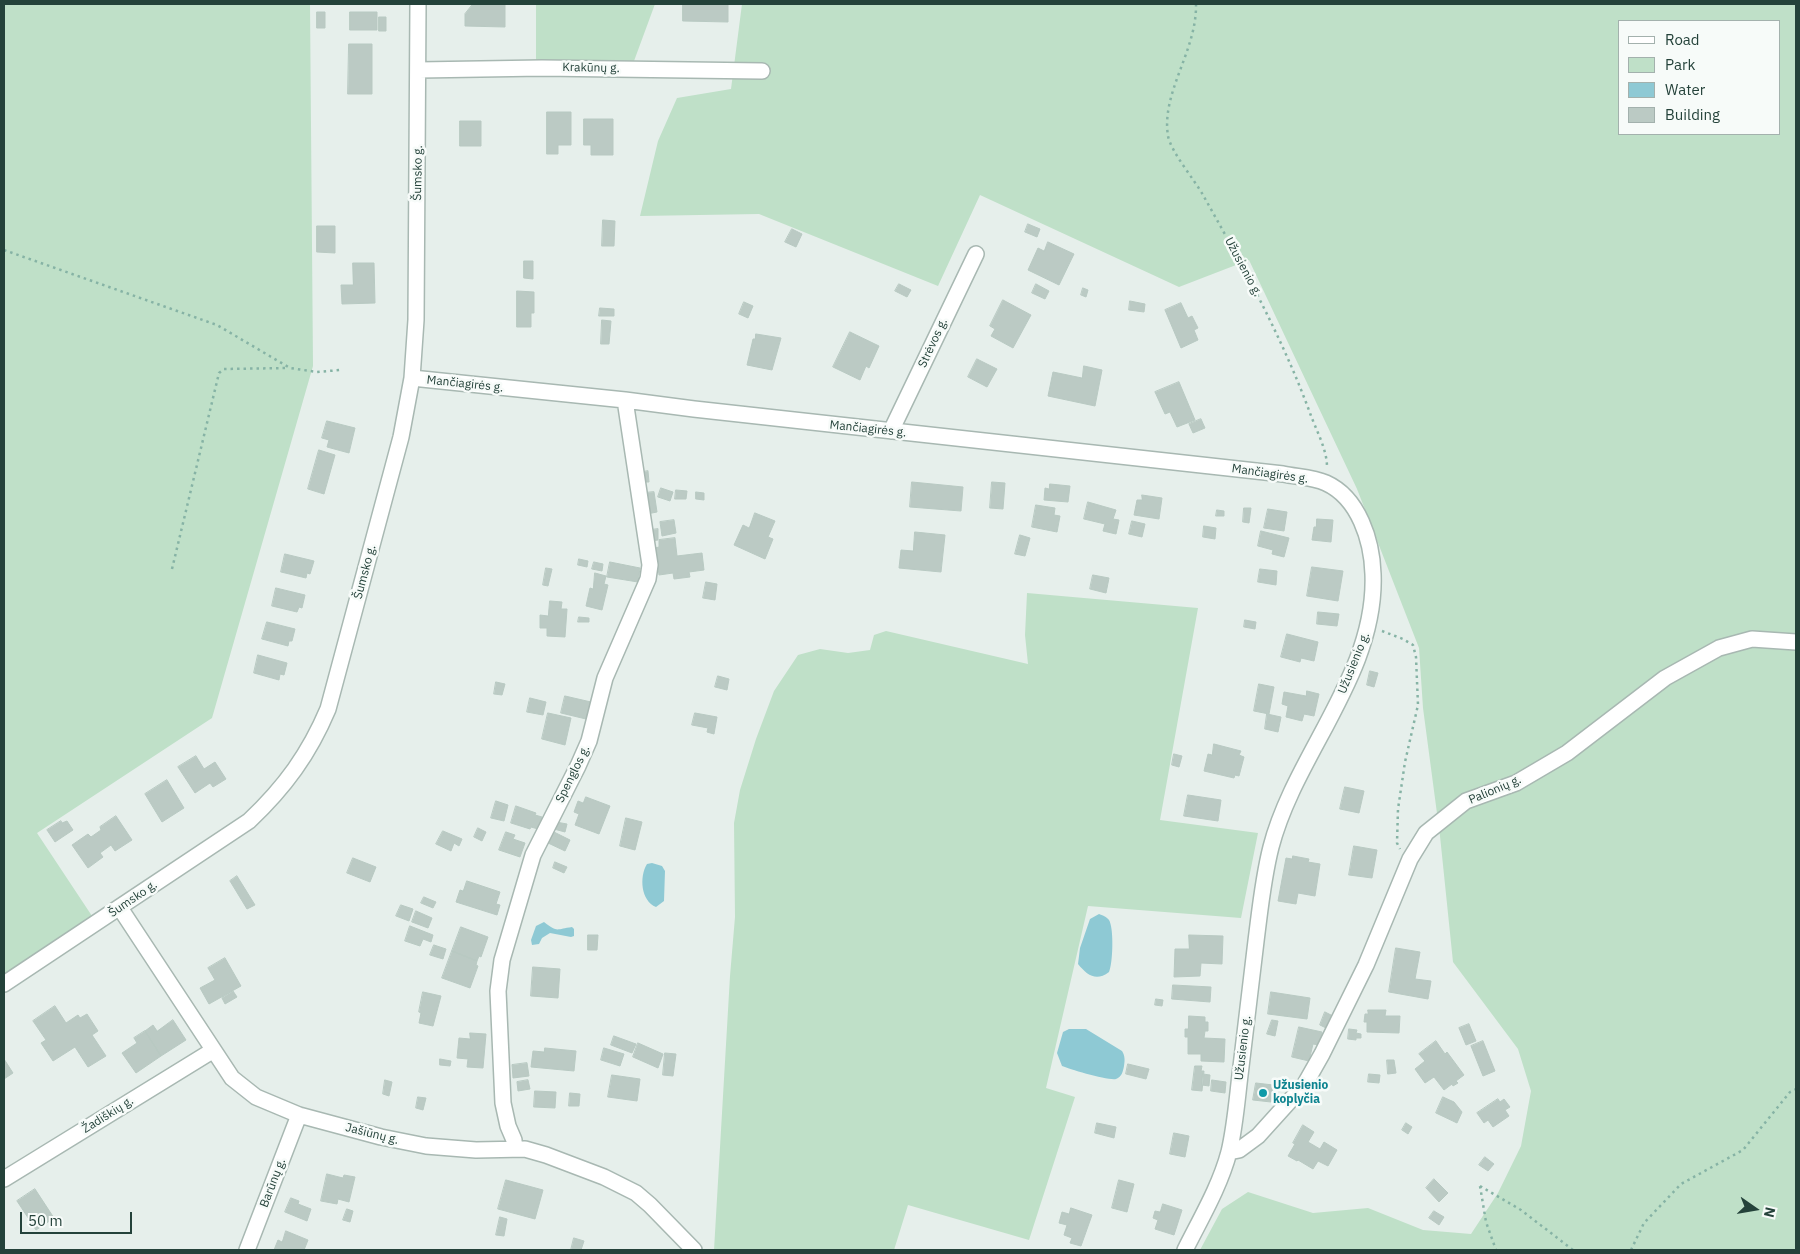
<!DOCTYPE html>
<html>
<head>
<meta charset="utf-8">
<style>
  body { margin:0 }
  #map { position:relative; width:1800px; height:1254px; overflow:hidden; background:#e6efeb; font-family:"IBM Plex Sans",sans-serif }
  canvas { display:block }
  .frame { position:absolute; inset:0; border:5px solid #24423a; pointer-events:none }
  .legend { position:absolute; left:1618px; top:20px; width:162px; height:115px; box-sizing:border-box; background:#f7fbf9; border:1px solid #a3b1ad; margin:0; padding:6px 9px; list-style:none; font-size:15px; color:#24423a }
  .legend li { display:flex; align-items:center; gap:10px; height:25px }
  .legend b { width:25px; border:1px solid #a3b1ad }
  .north { position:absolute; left:1730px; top:1184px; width:50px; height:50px; -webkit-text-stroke:4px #f7fbf9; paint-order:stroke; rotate:103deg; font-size:14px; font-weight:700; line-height:20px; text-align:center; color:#24423a }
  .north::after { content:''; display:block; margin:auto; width:18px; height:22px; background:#24423a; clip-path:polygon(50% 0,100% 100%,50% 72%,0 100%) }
  .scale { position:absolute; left:20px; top:1212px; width:112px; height:22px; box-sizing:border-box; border:2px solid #24423a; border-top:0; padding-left:6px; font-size:15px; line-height:18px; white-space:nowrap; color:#24423a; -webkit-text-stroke:4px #f7fbf9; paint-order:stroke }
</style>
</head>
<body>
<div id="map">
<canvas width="1800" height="1254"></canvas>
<div class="frame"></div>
<ul class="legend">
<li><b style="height:6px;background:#fff"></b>Road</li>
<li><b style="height:14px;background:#bfe0c8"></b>Park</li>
<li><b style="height:14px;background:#8ec9d4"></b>Water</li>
<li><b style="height:14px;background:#bbcac4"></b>Building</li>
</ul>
<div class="north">N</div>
<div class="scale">50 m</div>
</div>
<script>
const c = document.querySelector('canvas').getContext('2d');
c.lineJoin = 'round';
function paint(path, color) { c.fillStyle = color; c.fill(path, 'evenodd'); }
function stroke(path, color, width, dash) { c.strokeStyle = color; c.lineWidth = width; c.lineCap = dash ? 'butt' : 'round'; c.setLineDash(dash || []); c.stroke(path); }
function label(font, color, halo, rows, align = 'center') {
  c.font = font + ' "IBM Plex Sans",sans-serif'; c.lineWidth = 5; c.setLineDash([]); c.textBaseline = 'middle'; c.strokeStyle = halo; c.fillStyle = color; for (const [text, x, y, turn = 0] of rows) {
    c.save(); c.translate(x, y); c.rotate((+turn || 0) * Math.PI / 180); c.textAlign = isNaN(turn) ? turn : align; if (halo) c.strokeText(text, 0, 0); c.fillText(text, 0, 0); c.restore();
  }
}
paint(new Path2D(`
  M4,4H310L313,366L212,718L37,833L92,916L4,974Z
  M536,4H655L634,61H536Z
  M742,4H1796V1250H1200L1222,1209L1248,1192L1313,1213L1368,1208L1423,1230L1471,1234L1498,1193L1521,1146L1531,1091L1518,1049L1453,962L1440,836L1423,708L1419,648L1357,489L1249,260L1179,287L980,195L938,286L759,214L640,216L658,141L677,98L731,89ZM1619,21H1779V134H1619Z
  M1027,593L1198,608L1160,820L1258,833L1241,918L1088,906L1046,1088L1075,1097L1029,1240L908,1205L894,1250H714L730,976L735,917L734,823L740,790L756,739L774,691L798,655L820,649L848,653L870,650L874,635L886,631L1028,664L1025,635Z`), '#bfe0c8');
paint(new Path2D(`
  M652,863L662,866L665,871L664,901L656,907C641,901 639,877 647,864Z
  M1099,914C1102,915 1107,917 1109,920C1114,928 1113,963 1109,972C1096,982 1087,975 1078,964L1080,948L1090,919Z
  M544,922C558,933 556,929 572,927L574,929V936L571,937L550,933L542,938L539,944L532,945L531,940L536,926Z
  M1069,1029H1086L1122,1051C1125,1056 1125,1060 1124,1066C1123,1071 1122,1077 1116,1079C1109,1081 1069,1069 1062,1066L1057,1053L1063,1032Z`), '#8ec9d4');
const building = new Path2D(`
  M473,4H505V27L465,26V14Z
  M683,4H728V22L683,21Z
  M317,12H325V28H317Z
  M350,12H377V30H350Z
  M379,17H386V31H379Z
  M349,44H372V94H348Z
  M547,112H571V145H558V154H547Z
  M584,119H613V155H591V145H584Z
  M460,121H481V146H460Z
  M603,220L615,221L614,246H602Z
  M1028,224L1040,229L1037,237L1025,232Z
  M317,226H335V253L317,252Z
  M792,229L802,234L796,247L785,242Z
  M1048,242L1074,254L1059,285L1028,270L1038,248L1044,251Z
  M524,261H533V279L524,278Z
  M353,263H374L375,303L342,304L341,285H353Z
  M899,284L911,290L907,297L895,291Z
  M1036,284L1049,291L1045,299L1032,293Z
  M1083,288L1088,290L1086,297L1081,295Z
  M517,291L534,292V313H531V327H517Z
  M1003,300L1031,315L1013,348L991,336L995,329L990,326Z
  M1130,301L1145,304L1144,312L1129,310Z
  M744,302L753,306L748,318L739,314Z
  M1181,303L1188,318L1192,316L1198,328L1194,330L1198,340L1181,348L1165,310Z
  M600,308L614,309V316H599Z
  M602,320L611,321L609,344H601Z
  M850,332L879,346L869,368L866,366L860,380L833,367Z
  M756,334L781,338L772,370L747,365L753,339H755Z
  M977,359L997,369L987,387L968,377Z
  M1084,366L1102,370L1095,406L1048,396L1053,372L1082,378Z
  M1179,382L1195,420L1177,427L1170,412L1165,414L1155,392Z
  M1201,419L1205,428L1193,433L1189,424Z
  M327,421L355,428L349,453L327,447L329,440L322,438Z
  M319,450L335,455L324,494L308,489Z
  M648,471L649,482H644L643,472Z
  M912,482L963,487L961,511L910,507Z
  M992,482L1005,483L1003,509L990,508Z
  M1050,484L1070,486L1068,502L1044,500L1045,488L1049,489Z
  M661,488L673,492L670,501L658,497Z
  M676,490L687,491L686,499H675Z
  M654,492L657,512L647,514L644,493Z
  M696,492L704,493V500L696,499Z
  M1142,495L1162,498L1159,519L1134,515L1137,500H1142Z
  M1088,502L1116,510L1113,519L1119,520L1116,534L1103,531L1105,524L1084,519Z
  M1036,505L1055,508L1054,515L1060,516L1057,532L1032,527Z
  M1244,508H1251L1249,523L1243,522Z
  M1268,509L1287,512L1284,531L1264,528Z
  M1217,510L1224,511V516H1216Z
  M755,513L775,521L768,537L773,539L765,559L734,545L743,525L749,528Z
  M1317,519L1333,520L1331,542L1312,540L1314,527H1316Z
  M674,520L676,533L662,536L660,522Z
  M1132,521L1145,524L1142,537L1129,534Z
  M1204,526L1216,528L1215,539L1203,537Z
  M658,529V540L652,541L651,530Z
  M1261,531L1289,538L1284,557L1272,554L1273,550L1258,546Z
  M915,532L945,535L941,572L899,568L901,550L913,551Z
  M1020,535L1030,538L1025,556L1015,554Z
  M675,538L677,556L702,553L704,570L689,572L690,577L674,579L673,573L659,575L655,548L659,547V540Z
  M285,554L314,561L310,574L307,573L306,578L281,572Z
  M579,559L588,561L587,567L578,565Z
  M594,562L603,564L602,571L592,569Z
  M610,562L640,568L638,582L607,577Z
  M1312,567L1343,571L1338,601L1307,596Z
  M546,568L552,569L548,586L543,585Z
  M1260,569L1277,571L1276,585L1258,582Z
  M595,573L606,576L604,584L608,585L602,610L586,606L590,588L593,589Z
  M1093,575L1109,578L1106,593L1090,589Z
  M706,582L717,584L715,600L703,598Z
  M276,588L305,595L302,608L299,607L297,612L272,606Z
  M550,601L562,602L561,609H567L565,637L547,636V628H540V615L548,616Z
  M1318,612L1339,614L1337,626L1317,624Z
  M579,617L589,618V622H578Z
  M1245,620L1256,622L1255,629L1244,627Z
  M267,622L295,629L292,641H289L288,646L262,639Z
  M1287,634L1318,642L1314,661L1301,658L1300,662L1281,657Z
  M258,655L287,663L284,675L280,674L279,680L254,673Z
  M1370,671L1378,673L1374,687L1367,685Z
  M718,676L729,679L727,690L715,687Z
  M496,682L505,684L502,695L494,694Z
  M1259,684L1274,687L1269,714L1254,711Z
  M1307,691L1319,694L1314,716L1304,714L1302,721L1286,717L1288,706L1282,704L1284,692L1306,696Z
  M565,696L591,702L586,719L561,713Z
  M530,698L546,702L543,715L527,712Z
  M548,713L571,718L565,745L542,739Z
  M695,713L717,717L714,734L707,732L708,728L692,725Z
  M1267,714L1281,717L1278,732L1265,729Z
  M1214,744L1241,751L1239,755L1244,757L1239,776L1235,775L1234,778L1204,771L1208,754L1212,755Z
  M1174,754L1182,756L1179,767L1172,765Z
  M196,756L204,769L215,762L226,779L213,787L210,783L195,793L178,767Z
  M167,780L184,808L162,822L145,794Z
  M1345,787L1364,791L1359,813L1340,809Z
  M1188,795L1221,800L1218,821L1184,816Z
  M586,797L610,806L599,834L575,825L579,814L574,812L578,801L583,803Z
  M496,801L508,805L504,821L491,818Z
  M516,806L536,813L535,815L542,817L538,829L531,827L530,829L511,823Z
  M116,816L132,840L115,851L111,845L100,853L103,857L88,868L72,845L88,834L91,837L101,830L100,827Z
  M626,818L642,822L635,850L620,846Z
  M61,821L62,823L67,821L73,830L55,842L47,830Z
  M556,822L567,824L565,832L554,829Z
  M478,828L486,832L482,841L474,837Z
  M443,831L462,839L459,846L454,843L451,851L436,844Z
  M552,831L570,840L565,851L546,842Z
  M506,832L515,835L513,839L525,843L520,857L499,850Z
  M1354,846L1377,850L1372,878L1349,875Z
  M1293,856L1309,859L1308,862L1320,864L1315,896L1298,893L1296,904L1278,901L1286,858L1292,859Z
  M353,858L376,867L370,882L347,873Z
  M555,862L567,867L564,873L553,868Z
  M237,876L255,905L247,909L230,881Z
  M467,881L500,892L496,904L500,905L497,915L456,902L460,890L463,891Z
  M424,897L436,902L433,908L421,903Z
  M401,905L413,909L409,921L396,916Z
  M416,911L432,918L428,928L412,922Z
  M410,926L433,935L431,942L423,939L420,946L405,941Z
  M461,927L488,937L481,957L479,956L477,961L452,951Z
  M588,935H598L597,950H588Z
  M1189,935L1223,936L1222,964L1201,963L1200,976L1174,977L1175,949H1189Z
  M434,945L446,949L443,959L430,955Z
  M1396,948L1420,952L1415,979L1431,981L1428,999L1389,992Z
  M452,951L477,961L476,965L478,966L470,988L442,978Z
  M225,958L241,986L209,1004L200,988L215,980L208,968Z
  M533,967L560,969L558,998L531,996Z
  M1173,985L1211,987L1210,1002L1172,999Z
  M233,991L237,997L225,1004L222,998Z
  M423,992L441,996L433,1026L419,1023L421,1013L419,1012Z
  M1271,992L1310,998L1307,1019L1268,1014Z
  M1156,999L1163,1000L1162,1006L1155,1005Z
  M55,1006L66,1023L78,1015L80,1018L87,1014L98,1031L92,1035L106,1056L88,1067L75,1047L53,1061L41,1043L46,1040L33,1021Z
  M1368,1010H1386L1385,1016H1400L1399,1033L1367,1032V1022H1364L1365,1014H1368Z
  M1325,1012L1333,1016L1328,1029L1320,1025Z
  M1189,1016L1205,1017V1022H1208V1031H1205L1204,1038L1225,1039L1224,1062L1201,1061V1054H1188V1037H1185V1029H1188Z
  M173,1020L186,1040L161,1056L145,1031L153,1025L157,1031Z
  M1272,1020L1278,1021L1275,1036L1267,1034Z
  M1469,1024L1476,1041L1466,1045L1459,1028Z
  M1299,1027L1322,1032L1319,1045L1313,1044L1309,1061L1292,1057Z
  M1349,1029L1357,1030L1356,1033L1361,1034V1038H1356V1040L1348,1039Z
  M145,1031L161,1056L136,1073L122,1053L137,1043L134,1038Z
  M470,1033L486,1034L483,1068L467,1067L468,1059L457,1058L459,1038L470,1039Z
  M614,1036L636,1044L632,1053L611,1045Z
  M1436,1041L1445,1054L1447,1052L1464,1075L1456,1081L1458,1083L1453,1086L1452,1084L1444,1090L1434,1077L1425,1083L1415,1069L1425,1061L1419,1054Z
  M1483,1041L1495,1071L1483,1076L1471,1046Z
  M638,1043L663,1054L658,1068L633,1057Z
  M545,1048L576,1051L574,1071L531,1067L533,1051L544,1052Z
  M604,1048L624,1054L620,1066L601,1060Z
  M665,1053L676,1054L673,1076L663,1075Z
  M4,1059L13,1073L4,1079Z
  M440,1059L451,1061L450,1066L440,1065Z
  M1387,1060H1394L1396,1073L1388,1074Z
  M527,1063L529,1076L513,1078L512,1065Z
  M1128,1064L1149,1069L1146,1079L1126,1074Z
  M1195,1066H1202L1201,1071H1204L1202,1091L1192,1090Z
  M1203,1074L1210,1075L1209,1086L1202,1085Z
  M1369,1074L1380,1075L1379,1083L1368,1082Z
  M612,1075L640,1079L637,1101L608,1097Z
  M385,1080L392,1082L389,1096L383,1094Z
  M528,1080L530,1089L518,1091L517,1082Z
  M1212,1080L1226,1082L1225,1093L1211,1091Z
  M1256,1083L1273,1085L1271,1102L1253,1100Z
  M535,1091L556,1092L555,1108L534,1107Z
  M570,1093L580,1094L579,1106H569Z
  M418,1097L426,1098L423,1110L416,1108Z
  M1443,1097L1454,1102L1462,1112L1457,1123L1436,1113Z
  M1498,1099L1500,1102L1504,1099L1510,1107L1505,1110L1509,1116L1493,1127L1488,1120L1484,1123L1477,1113Z
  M1097,1123L1116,1127L1114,1138L1095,1133Z
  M1406,1123L1412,1127L1408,1134L1402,1130Z
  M1303,1125L1314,1132L1308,1142L1320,1149L1324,1142L1337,1150L1328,1166L1318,1161L1313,1169L1298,1160L1297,1161L1288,1156L1295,1144L1293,1143Z
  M1174,1133L1189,1136L1185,1157L1170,1154Z
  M1485,1157L1494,1164L1488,1171L1479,1165Z
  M327,1174L343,1178L344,1175L355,1177L349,1202L338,1199L337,1204L321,1201Z
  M1434,1179L1448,1193L1439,1202L1426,1188Z
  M506,1180L543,1190L535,1219L498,1209Z
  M1119,1180L1134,1184L1127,1212L1112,1208Z
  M35,1189L54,1218L36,1230L17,1201Z
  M291,1198L299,1201L298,1204L311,1209L307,1221L285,1212Z
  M1163,1204L1182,1210L1174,1235L1155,1229L1158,1220L1153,1218L1155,1211L1160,1212Z
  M1071,1208L1092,1215L1081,1246L1070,1243L1072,1238L1064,1235L1067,1225L1059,1223L1062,1212L1069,1214Z
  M347,1209L353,1211L350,1222L343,1220Z
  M1434,1211L1444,1217L1439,1225L1429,1218Z
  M500,1217L507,1219L504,1236L496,1235Z
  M286,1231L308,1240L304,1250H274L278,1240L282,1242Z
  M574,1238L584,1241L581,1250H571Z`);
paint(building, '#bbcac4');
stroke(building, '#b8c9c2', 1);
const minor = new Path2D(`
  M419,70L542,68L762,71
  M412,378L625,400L694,409L1283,474C1297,477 1313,477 1326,483C1359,498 1372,541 1373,574C1377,674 1295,754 1271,847C1263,878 1260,910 1256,941C1251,986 1245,1030 1240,1075C1237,1100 1235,1127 1229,1152C1220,1186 1201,1218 1185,1250
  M891,431L976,254
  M120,908L232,1078L256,1097L299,1115L381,1137L426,1146L476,1150L525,1149L546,1155L604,1177L636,1193L650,1205L694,1250
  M4,984L249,821C285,787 309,754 328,709L401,437L412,378L416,320L418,4
  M514,1149V1140L508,1126L503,1103L498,991L502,960L533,855L578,766L589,741L605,678L648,579L650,565L625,400
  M1229,1152L1239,1150L1258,1136L1305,1084L1322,1054L1366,965L1410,859L1426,833L1466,801L1516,783L1567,753L1665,678L1719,648L1752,639L1796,642
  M4,1179L212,1051
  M247,1250L299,1115`);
stroke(minor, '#a8b8b2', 18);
stroke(new Path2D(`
  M1196,4C1197,51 1161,92 1168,136C1171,152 1194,179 1203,195C1243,266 1282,337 1310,413C1316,430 1327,449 1327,467
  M4,250L217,325L290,368L317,372L340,370
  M172,569L219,373L224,369L288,368
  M1382,631L1403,639L1413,645L1416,657L1418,705L1405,762L1398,809L1397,843L1400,849
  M1480,1186L1521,1210L1573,1250
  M1480,1186L1486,1222L1496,1250
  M1631,1250L1644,1223L1681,1184L1743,1150L1790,1092L1796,1089`), '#86b3a5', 2.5, [2.5, 4]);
stroke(minor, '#fff', 15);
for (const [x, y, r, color] of [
  [1263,1093,5,"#0f9aa8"]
]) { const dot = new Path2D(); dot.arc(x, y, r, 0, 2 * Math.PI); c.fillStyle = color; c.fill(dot); stroke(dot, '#f7fbf9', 2); }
label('12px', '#24423a', '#f7fbf9', [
  ["Krakūnų g.",591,68,1],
  ["Šumsko g.",418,173,-89],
  ["Užusienio g.",1243,267,62],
  ["Strėvos g.",933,343,-65],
  ["Mančiagirės g.",465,384,6],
  ["Mančiagirės g.",868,429,6],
  ["Mančiagirės g.",1270,474,8],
  ["Šumsko g.",365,572,-75],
  ["Užusienio g.",1354,663,-68],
  ["Spenglos g.",573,774,-64],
  ["Palionių g.",1495,790,-23],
  ["Šumsko g.",133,899,-34],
  ["Užusienio g.",1243,1048,-83],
  ["Žadiškių g.",108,1115,-32],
  ["Jašiūnų g.",372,1134,14],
  ["Barūnų g.",273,1183,-69]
]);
label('bold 12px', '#0d838f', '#f7fbf9', [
  ["Užusienio",1273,1086],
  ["koplyčia",1273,1100]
], 'left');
</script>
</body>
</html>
